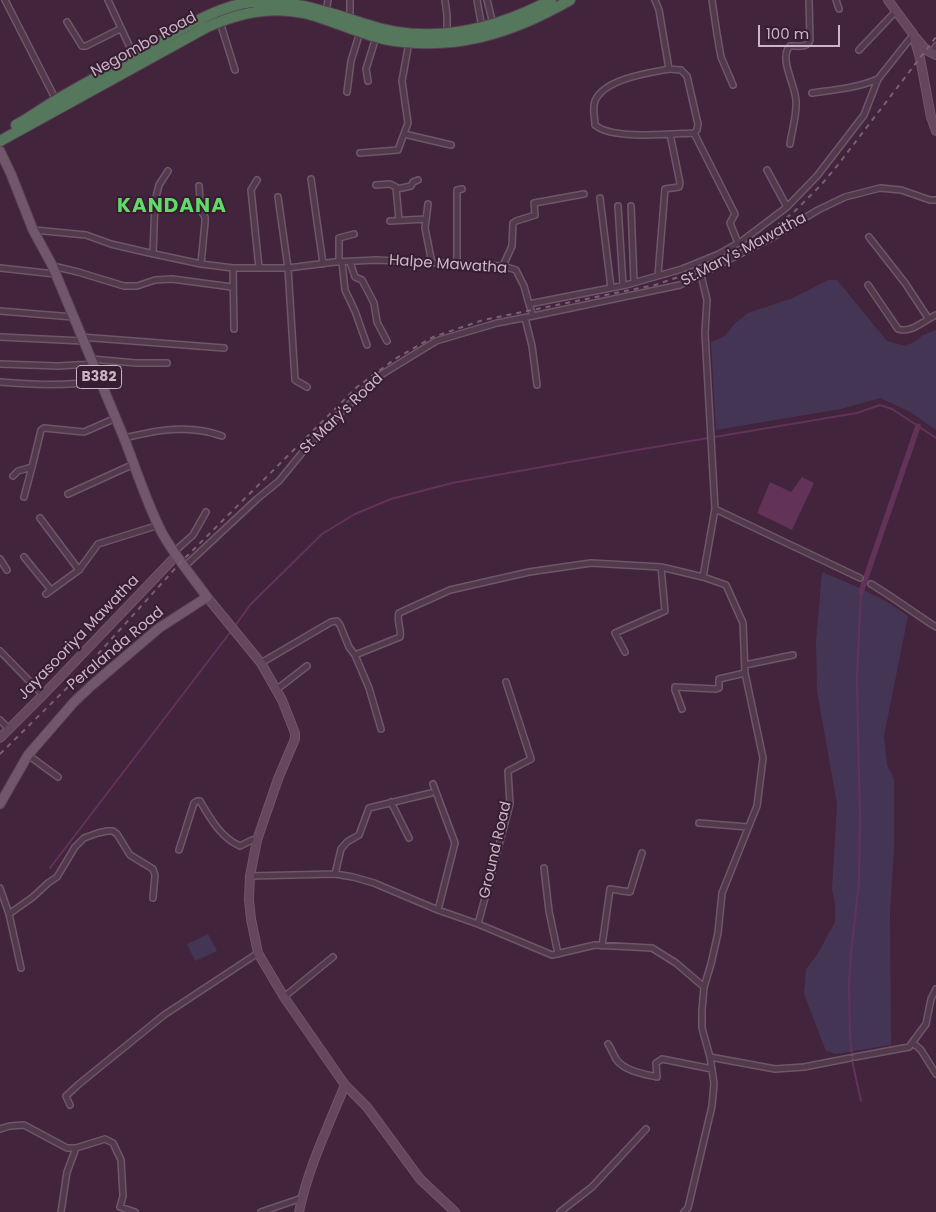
<!DOCTYPE html>
<html>
<head>
<meta charset="utf-8">
<style>
  body { margin:0 }
  #map { position:relative; width:936px; height:1212px; overflow:hidden; background:#42243c; font-family:Poppins,sans-serif }
  canvas { display:block }
  .scale { position:absolute; left:758px; top:25px; width:82px; height:22px; box-sizing:border-box; border:2px solid #ccb5c7; border-top:0; padding-left:6px; font-size:15px; line-height:18px; white-space:nowrap; color:#ccb5c7; -webkit-text-stroke:4px #371d32; paint-order:stroke }
</style>
</head>
<body>
<div id="map">
<canvas width="936" height="1212"></canvas>
<div class="scale">100 m</div>
</div>
<script>
const c = document.querySelector('canvas').getContext('2d');
c.lineJoin = 'round';
function paint(path, color) { c.fillStyle = color; c.fill(path, 'evenodd'); }
function stroke(path, color, width, dash) { c.strokeStyle = color; c.lineWidth = width; c.lineCap = dash ? 'butt' : 'round'; c.setLineDash(dash || []); c.stroke(path); }
function label(font, color, halo, rows, align = 'center') {
  c.font = font + ' Poppins,sans-serif'; c.lineWidth = 4; c.setLineDash([]); c.textBaseline = 'middle'; c.strokeStyle = halo; c.fillStyle = color; for (const [text, x, y, turn = 0] of rows) {
    c.save(); c.translate(x, y); c.rotate((+turn || 0) * Math.PI / 180); c.textAlign = isNaN(turn) ? turn : align; if (halo) c.strokeText(text, 0, 0); c.fillText(text, 0, 0); c.restore();
  }
}
paint(new Path2D(`
  M828,280H837L887,341L906,346L914,342L923,335L936,330V430L910,412L880,398L841,409L716,430L711,342L725,336L734,324L748,313L793,298Z
  M822,572L862,589L889,603L908,616L884,736L887,765L894,779V849L890,913L891,1045L836,1054L826,1051L804,994L806,969L817,955L835,922V905L832,889L837,804L817,691L816,640Z
  M208,934L217,951L195,961L187,944Z`), '#453555');
paint(new Path2D(`
  M802,477L814,483L792,530L757,513L770,482L791,492Z`), '#633259');
stroke(new Path2D(`
  M861,592L857,676L858,738L860,813L859,883L851,953L849,984L850,1037L853,1065L861,1101
  M235,626L250,605L322,534L355,514L391,499L452,483L637,450L857,413L880,405L892,409L936,438
  M50,868L232,630`), '#633259', 2);
stroke(new Path2D(`
  M861,592L918,426`), '#633259', 5.5);
stroke(new Path2D(`
  M860,578L871,584`), '#573a51', 5, [5, 2.5]);
const street = new Path2D(`
  M5,0L56,100
  M108,0L134,56
  M445,0L447,15V33
  M477,0L482,28
  M487,0L493,24
  M655,0L659,10L669,69
  M712,0L717,34L721,57L733,85
  M836,0L839,9
  M326,11L328,0
  M350,19V0
  M67,22L82,46H86L120,29
  M220,22L235,70
  M859,50L896,11
  M931,53L936,46
  M669,69L681,70L687,76L698,124L697,130L694,133C671,134 612,140 595,125C595,118 592,108 595,101C604,79 648,73 669,69Z
  M368,81L366,69L376,37
  M347,92L351,61L360,32
  M812,93C834,90 857,88 878,79
  M694,133L735,214L730,223L738,243
  M404,134L451,145
  M790,144C792,130 797,115 796,101C796,86 778,58 790,46C798,46 808,48 810,40L809,0
  M360,153L398,150L408,123L402,81L409,42
  M767,170L787,207
  M311,179L323,264
  M257,180L251,190L259,268
  M376,185L390,184L396,187L399,220
  M199,186L201,211L205,217V222L201,264
  M397,189L411,186L413,182L418,180
  M278,197L288,268L295,380L307,387
  M600,198L611,288
  M428,204L425,228L432,263
  M618,206L623,285
  M631,206L634,282
  M390,221L426,219
  M34,230L86,235L111,244L145,252L201,264L233,268H288L335,262L376,260L503,266L516,270L524,286L529,304L626,285L682,269L719,254L742,241L787,207L817,176L864,115L878,79L913,35
  M869,237L905,283L928,318
  M153,254L155,201L159,185L168,171
  M339,262V238L354,234
  M342,262L345,290L355,311L367,345
  M350,262L355,277L362,280L374,303L377,322L387,341
  M457,264V190L462,189
  M53,266L78,272L124,286H137L155,280L172,279L232,287
  M503,266L512,246L513,223L516,221L535,215L534,203L584,194
  M0,268L55,274
  M233,268L234,329
  M658,275L665,189L679,187L680,183L670,134
  M701,275L707,300L705,333L715,509L860,578
  M868,285L898,329C911,334 924,320 936,315
  M529,304L533,316
  M0,311L73,317
  M525,318L532,346L537,385
  M0,337L83,341
  M81,337L224,348
  M91,359L136,363H167
  M0,364L58,366L93,364
  M0,382C33,385 67,386 100,381
  M124,438C150,432 176,426 203,431C209,432 216,434 222,436
  M13,476L18,471L32,467L41,430L44,428L84,432L116,418
  M68,494L134,464
  M24,497L32,467
  M40,518L79,570L98,544L159,525
  M174,552L193,535L206,512
  M24,557L51,590
  M0,559L7,570
  M184,567L257,499L279,481L306,448L337,416L379,376L436,341L497,323L533,316L680,285L773,237L818,210L845,197L880,188L901,190L930,200H936
  M871,584C893,597 914,613 936,627
  M46,594L79,570
  M0,651L43,695
  M625,652L615,633L665,611L661,567
  M355,655L400,637C402,629 396,621 399,613L450,590L529,572L591,563L661,567L703,577
  M261,663L331,622L337,621L340,625L349,647L355,655L369,688L381,729
  M745,665L793,655
  M276,690L307,666
  M682,709L675,690V687L716,689L719,688V679L745,673
  M0,720L9,729
  M28,755L58,777
  M433,784L455,843L438,910
  M391,802L409,838
  M699,823L748,827
  M179,850L194,803L197,801H200C210,818 221,838 240,846L252,840H257
  M544,868L549,911L558,954
  M335,874L341,849L347,842L359,835L369,808L431,793
  M250,876L335,874L353,877L374,883L438,910L478,924L552,955L595,945L652,948L676,963L704,987
  M0,888L9,914L21,968
  M9,914L33,897L48,883L57,877L75,847L84,838L98,833L107,831H113L117,834L130,855L153,869L155,875L153,898
  M478,924L510,804L508,771L531,759L506,682
  M602,946L610,889L630,892L642,853
  M284,997L333,957
  M913,1043L921,1050L936,1074
  M608,1044C611,1048 613,1054 616,1059C624,1071 644,1074 657,1077L656,1063L662,1059L712,1069
  M710,1057L775,1069L804,1067L850,1058
  M855,1057L909,1047L926,1024L931,999L936,989
  M70,1105L66,1096L79,1084L164,1015L258,953
  M0,1129L10,1126L24,1125L67,1148H76L105,1139L113,1143L121,1160L123,1196L120,1207L135,1212
  M61,1212L67,1172L76,1148
  M261,1212L302,1198
  M560,1212L592,1187L646,1129
  M684,1212L688,1208L712,1106L714,1083L710,1057L702,1028V1010L704,987L711,964L718,933L722,893L757,806L763,758L745,673L743,623L726,585L703,577L715,509`);
const secondary = new Path2D(`
  M888,0L913,34L920,58L931,117L936,131
  M916,38L926,50L936,55
  M207,597L261,663L282,700L295,733V739L278,779L257,840L250,876L249,900L251,919L258,953L284,997L345,1085L367,1107L420,1179L455,1212
  M0,738L43,695L176,556
  M299,1212C308,1168 328,1127 345,1085`);
const primary = new Path2D(`
  M0,151L11,174L33,230L52,265L124,438C136,469 146,501 161,531C174,555 191,575 207,597L159,628L91,686L74,702L28,755L0,804`);
const highway = new Path2D(`
  M16,125C31,117 44,107 58,99C90,80 123,63 154,45C184,28 216,7 251,2C294,0 325,11 365,24C429,46 492,31 551,0
  M0,141L207,27C239,13 269,6 304,13C331,19 356,33 384,39C452,52 511,34 570,0`);
stroke(street, '#6f566a', 8);
stroke(secondary, '#6f566a', 10);
stroke(primary, '#5b4256', 11);
stroke(highway, '#594054', 12);
stroke(street, '#52394c', 5);
stroke(secondary, '#65465d', 8);
stroke(primary, '#72576c', 9);
stroke(highway, '#55785d', 10);
stroke(new Path2D(`
  M0,754L70,685L181,562L357,387L395,359L433,337L483,320L655,285L693,272L723,259L746,247L769,232L796,210L821,185L837,166L936,37`), '#7c5e75', 2, [5, 5]);
for (const [x, y, w] of [
  [99,377,45]
]) { const box = new Path2D(); box.roundRect(x - w / 2, y - 11.5, w, 23, 4); c.fillStyle = '#371d32'; c.fill(box); stroke(box, '#ccb5c7', 1); }
label('bold 14px', '#ccb5c7', null, [
  ["B382",99,377]
]);
label('15px', '#ccb5c7', '#371d32', [
  ["Negombo Road",144,45,-29],
  ["St.Mary's Mawatha",744,250,-28],
  ["Halpe Mawatha",448,265,4],
  ["St Mary's Road",342,414,-44],
  ["Jayasooriya Mawatha",79,638,-46],
  ["Peralanda Road",116,649,-40],
  ["Ground Road",496,850,-77]
]);
c.letterSpacing = '1px';
label('bold 20px', '#61db67', '#371d32', [
  ["KANDANA",172,207]
]);
c.letterSpacing = '0px';
</script>
</body>
</html>
